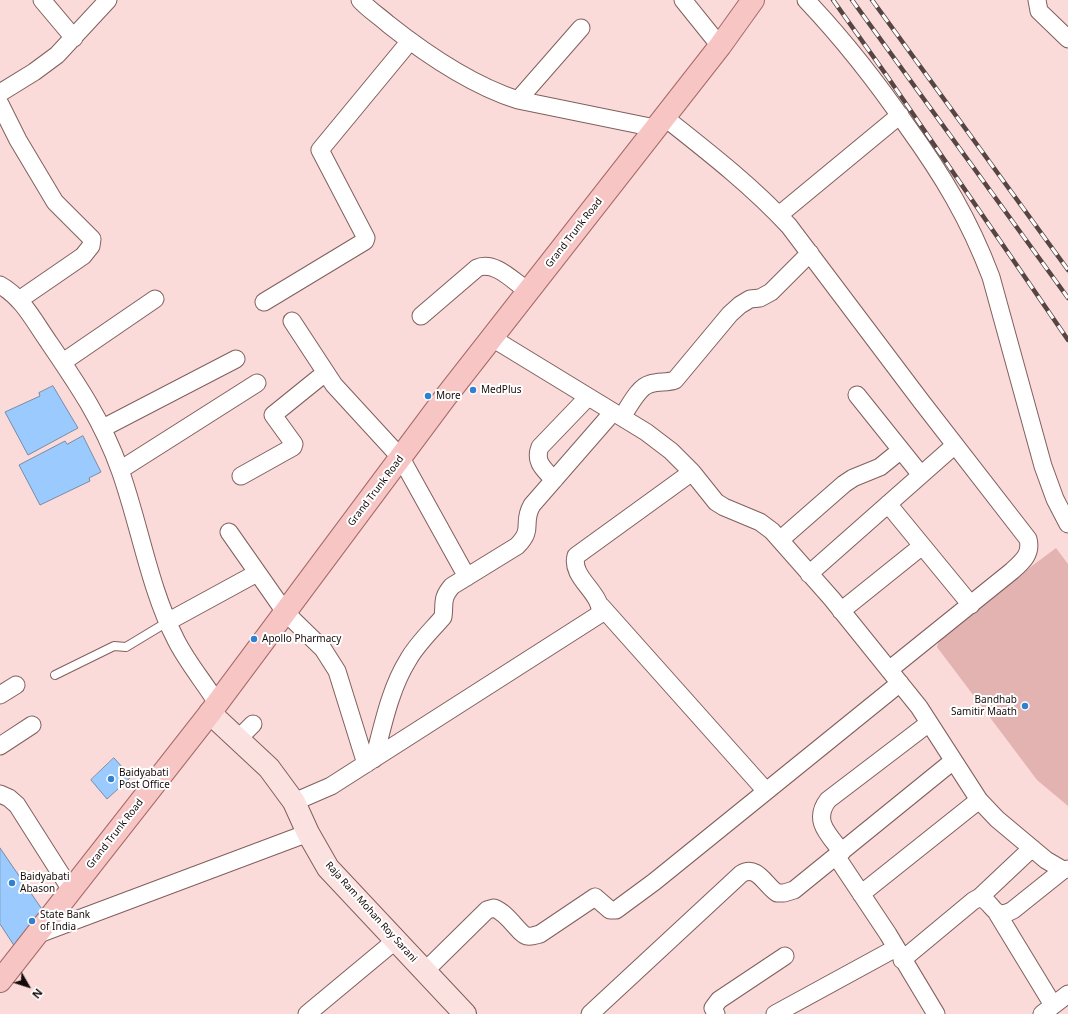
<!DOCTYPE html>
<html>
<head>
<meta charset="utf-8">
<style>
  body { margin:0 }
  #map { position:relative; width:1068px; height:1014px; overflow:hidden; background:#fbdbd9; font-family:"Noto Sans",sans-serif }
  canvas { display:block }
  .north { position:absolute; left:8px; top:966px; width:40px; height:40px; -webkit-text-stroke:3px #fff; paint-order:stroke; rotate:129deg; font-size:11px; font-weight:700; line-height:16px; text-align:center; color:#160a09 }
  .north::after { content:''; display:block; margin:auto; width:14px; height:18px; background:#160a09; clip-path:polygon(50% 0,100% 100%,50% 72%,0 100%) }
</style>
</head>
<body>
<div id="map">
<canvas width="1068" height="1014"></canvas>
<div class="north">N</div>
</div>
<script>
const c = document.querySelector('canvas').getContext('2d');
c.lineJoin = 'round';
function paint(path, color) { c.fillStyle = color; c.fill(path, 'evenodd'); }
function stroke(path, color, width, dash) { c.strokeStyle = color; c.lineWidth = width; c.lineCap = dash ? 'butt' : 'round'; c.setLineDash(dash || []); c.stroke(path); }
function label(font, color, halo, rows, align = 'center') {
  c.font = font + ' "Noto Sans",sans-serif'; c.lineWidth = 4; c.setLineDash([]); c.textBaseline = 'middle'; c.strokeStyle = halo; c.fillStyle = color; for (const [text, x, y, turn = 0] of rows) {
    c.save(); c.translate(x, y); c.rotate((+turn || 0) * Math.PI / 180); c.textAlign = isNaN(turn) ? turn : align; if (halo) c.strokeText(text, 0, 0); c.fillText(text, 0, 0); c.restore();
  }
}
paint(new Path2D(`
  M1056,548L1068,564V806L1037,780L937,647L941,634Z`), '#e2b3b1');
const building = new Path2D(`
  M53,386L78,428L28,455L5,412L40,396L39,393Z
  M83,436L101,472L89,478L90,481L40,505L19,465L65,441L67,444Z
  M114,758L131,777L107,799L91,780Z
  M0,848L48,918L17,950L0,924Z`);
paint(building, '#9bcafe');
stroke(building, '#768ba4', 1);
const lane = new Path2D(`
  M55,675L114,646L126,647L169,621`);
const street = new Path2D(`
  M42,0L74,38
  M360,0C368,9 379,16 388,24C427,55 471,85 518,100L655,128
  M683,0L720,46
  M806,0C843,39 876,81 907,126C943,176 969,219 991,277L1043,466L1055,499L1068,524
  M1037,0L1039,11L1068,39
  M0,93L34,72L57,55L108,0
  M518,100L581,28
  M0,104L18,140L55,202L92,239L91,246L83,256L19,300
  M664,117C707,151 751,185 789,226L921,401L1028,539C1032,554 1022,562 1012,571L889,670
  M779,215L900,115
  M0,285C22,297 34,321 48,341C78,385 102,420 120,470C140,526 149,587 176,640C187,662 204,682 217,703
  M264,302L365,241L366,238L320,150L410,41
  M421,316L477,268C495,260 514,282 528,291
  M292,321L334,385L401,458L467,577
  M492,338L646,432L671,451L692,472L716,502L724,507L760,522L772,531L832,599L919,707L979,800L997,819L1046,860L1063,870L1068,869
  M63,362L155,299
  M857,395L921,475
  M622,417C629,407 638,387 650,384C659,381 667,383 675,380L730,314L740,305L750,299L760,298L771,292L810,253
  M103,428L236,359
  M120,470L257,383
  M241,476L293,447L294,444L273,415L325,373
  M554,480C544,469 534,462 540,447L588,397
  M888,504L971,605
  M229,532L285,612L323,649L337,671L366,764
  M780,540L844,484L853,478L880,467L901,450
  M809,574L955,445
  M601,606L766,791
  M841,611L922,546
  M169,621L257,573
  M0,695L16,685
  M238,739L253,724
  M0,746L32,725
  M374,759C383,725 390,689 408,660C417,644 431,631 443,617C445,602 441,599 452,586L517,546C535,528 521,524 532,505L613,412
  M0,794L9,798L17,805L71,890
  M294,802L331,786L600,614C603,593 570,578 576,556L692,472
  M842,852C829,835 812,821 828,800L929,723
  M836,856L888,934L936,1014
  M861,894L979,800
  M980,897L1032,848
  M997,913L1053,1005
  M36,935L308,833
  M902,960L973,901L980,897C995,904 993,921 1013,910L1063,870
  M425,971L487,910L494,908C508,913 519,934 527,936C531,937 536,935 540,934L595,897L610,910H616L654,882L900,683
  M307,1014L396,940
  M590,1014L741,874C757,864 765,885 777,893H784L794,890L953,761
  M716,1014L713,1008L719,1000L785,956
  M775,1014L896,948
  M1042,1014L1068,994`);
const secondary = new Path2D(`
  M210,713L269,768L294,802L308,833L328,868L465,1014`);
const primary = new Path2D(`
  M0,981L210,713L447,395L720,46L753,0`);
stroke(lane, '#805f5d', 10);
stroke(street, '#805f5d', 19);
stroke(secondary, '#805f5d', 24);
stroke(primary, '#a46a68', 24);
stroke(lane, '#fff', 8);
stroke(street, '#fff', 17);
stroke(secondary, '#fbe2e1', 22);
stroke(primary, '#f7c5c3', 22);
const rail = new Path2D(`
  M833,0L887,76L1068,340
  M852,0L1068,298
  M872,0L1068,270`);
stroke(rail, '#574544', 4.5);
stroke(rail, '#fff', 3, [9]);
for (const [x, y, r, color] of [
  [473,390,4,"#3281d1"],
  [428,396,4,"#3281d1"],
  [254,639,4,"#3281d1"],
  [1025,706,4,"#3281d1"],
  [111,779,4,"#3281d1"],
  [12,883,4,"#3281d1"],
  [32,921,4,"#3281d1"]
]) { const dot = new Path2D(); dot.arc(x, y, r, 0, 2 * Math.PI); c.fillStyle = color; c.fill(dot); stroke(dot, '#fff', 1.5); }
label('10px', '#160a09', '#fff', [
  ["Grand Trunk Road",574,233,-52],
  ["Grand Trunk Road",376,491,-53],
  ["Grand Trunk Road",115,834,-52],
  ["Raja Ram Mohan Roy Sarani",371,912,48]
]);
label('10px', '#160a09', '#fff', [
  ["MedPlus",481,390],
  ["More",436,396],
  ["Apollo Pharmacy",262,639],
  ["Bandhab",1017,700,"right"],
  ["Samitir Maath",1017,712,"right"],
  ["Baidyabati",119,773],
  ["Post Office",119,785],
  ["Baidyabati",20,877],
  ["Abason",20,889],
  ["State Bank",40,915],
  ["of India",40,927]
], 'left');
</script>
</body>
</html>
